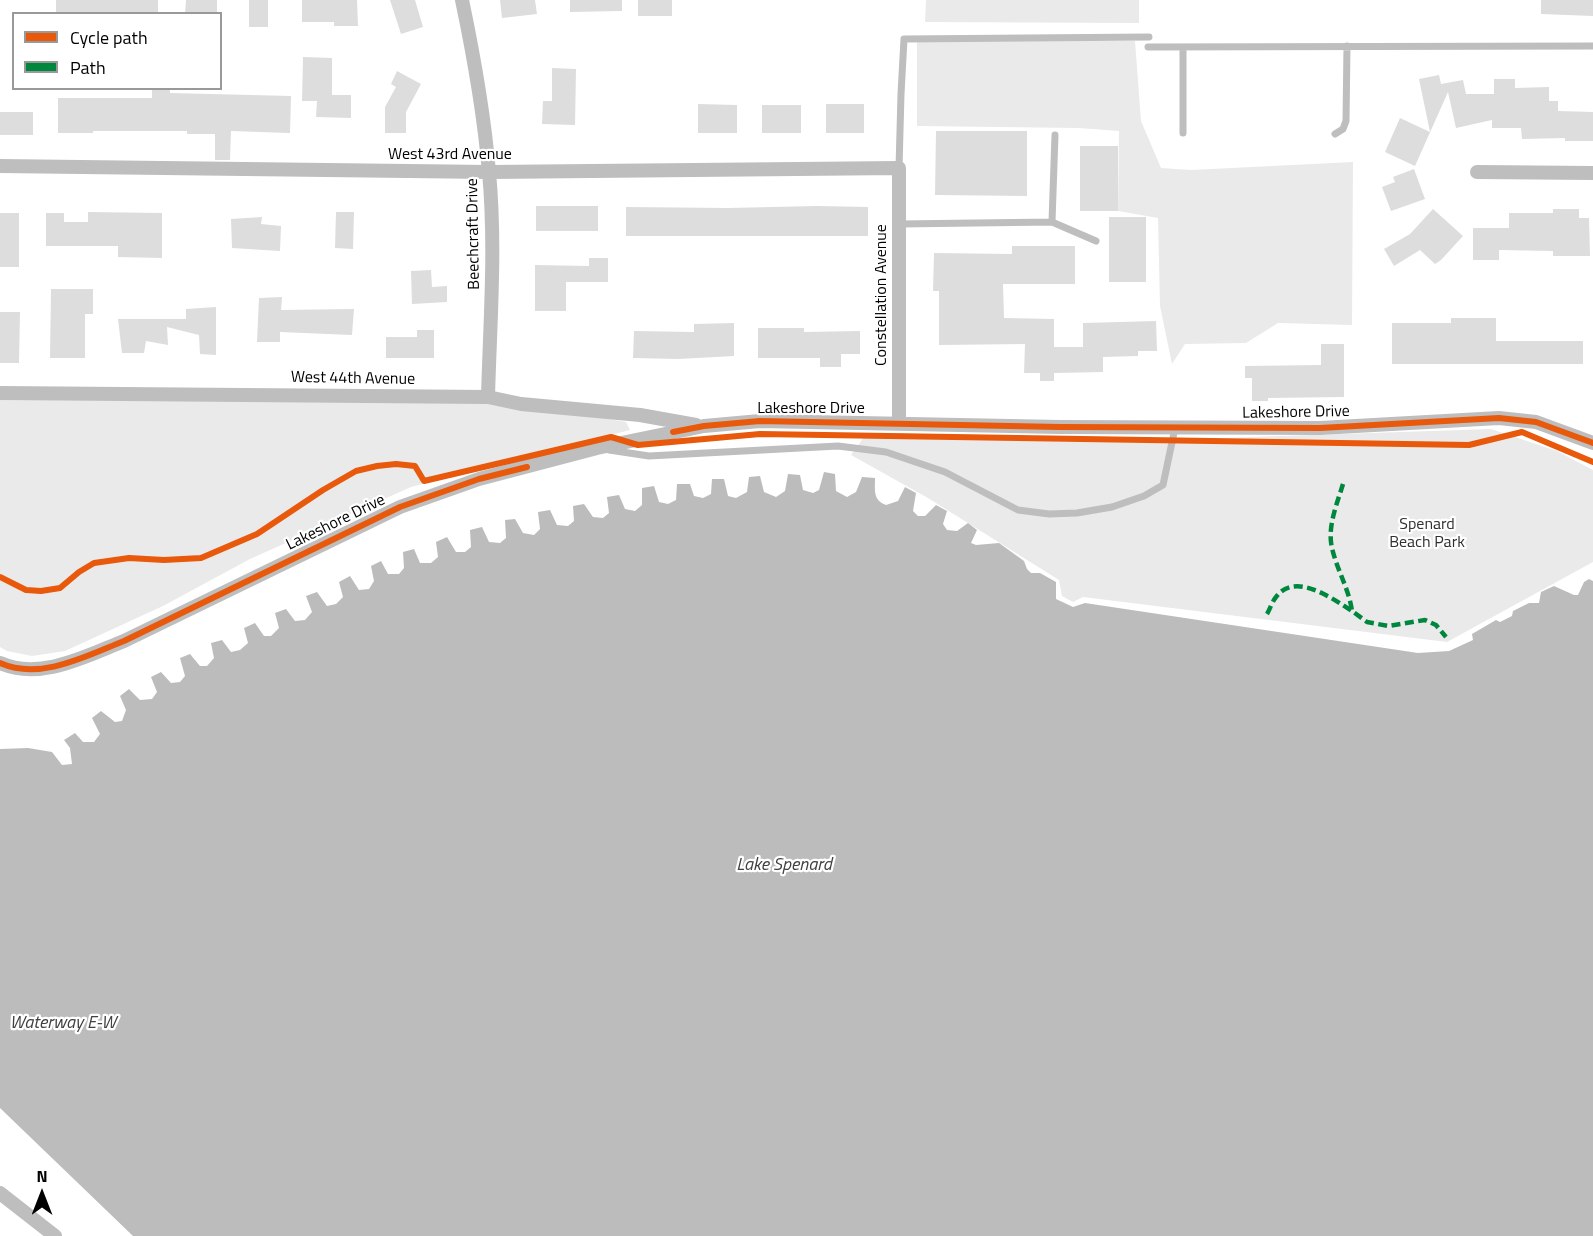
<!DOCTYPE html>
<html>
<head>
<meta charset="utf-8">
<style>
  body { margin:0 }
  #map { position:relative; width:1593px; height:1236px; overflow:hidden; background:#fff; font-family:"Titillium Web",sans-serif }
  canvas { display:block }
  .legend { position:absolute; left:12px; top:12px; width:210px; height:78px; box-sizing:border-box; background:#fff; border:2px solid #999; margin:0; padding:8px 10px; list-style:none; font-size:18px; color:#000 }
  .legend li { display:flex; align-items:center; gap:12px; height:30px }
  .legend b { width:30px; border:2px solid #999 }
  .north { position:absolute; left:12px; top:1164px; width:60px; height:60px; -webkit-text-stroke:4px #fff; paint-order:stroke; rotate:0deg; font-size:16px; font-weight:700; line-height:24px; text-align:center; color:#000 }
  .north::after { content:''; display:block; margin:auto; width:21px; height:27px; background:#000; clip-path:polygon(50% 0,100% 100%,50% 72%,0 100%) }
</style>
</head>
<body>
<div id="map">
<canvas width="1593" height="1236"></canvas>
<ul class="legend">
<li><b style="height:8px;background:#e8590c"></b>Cycle path</li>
<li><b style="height:8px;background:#00873e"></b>Path</li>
</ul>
<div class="north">N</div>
</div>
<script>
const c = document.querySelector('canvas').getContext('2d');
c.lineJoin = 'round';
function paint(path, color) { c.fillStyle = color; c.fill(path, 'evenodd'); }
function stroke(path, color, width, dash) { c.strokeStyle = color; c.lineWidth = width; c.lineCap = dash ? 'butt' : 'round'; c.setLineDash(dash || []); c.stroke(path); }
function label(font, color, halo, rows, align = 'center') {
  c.font = font + ' "Titillium Web",sans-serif'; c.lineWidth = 4.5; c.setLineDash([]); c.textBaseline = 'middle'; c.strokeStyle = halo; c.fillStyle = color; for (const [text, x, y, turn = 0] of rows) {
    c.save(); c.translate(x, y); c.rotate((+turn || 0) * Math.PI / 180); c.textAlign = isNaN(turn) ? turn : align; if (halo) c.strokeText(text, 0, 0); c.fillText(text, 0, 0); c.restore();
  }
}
paint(new Path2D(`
  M926,0H1139V23L925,22Z
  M917,39L1135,41L1141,121L1161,168L1191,170L1353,162L1352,325L1278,323L1246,343L1185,344L1172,364L1160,306L1158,218L1118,211L1119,131L1079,128L917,126Z
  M0,393L488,397L626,422L630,430L411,487L250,559L163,606L65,651L32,656L7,651L0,647Z
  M1491,429L1557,451L1593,470V562L1447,642L1083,597L1073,602L1062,596L1059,580L928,498L851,455L867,433L1192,439Z`), '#eaeaea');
paint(new Path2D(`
  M824,472L835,474L836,491L847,497L856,492L862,477L875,478C875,491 873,500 886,505L898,501L905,487L916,493L913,511L918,516H925L936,505L947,511L943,524L947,530L957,531L968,523L977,530L971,543L976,545L999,543L1024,561L1027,569L1031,573H1040L1056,582V599L1073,607L1085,603L1418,653L1449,651L1473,640L1472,634L1496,620L1500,622L1512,616L1513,611L1529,603H1539L1541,592L1554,586L1574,595H1578L1584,582L1589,579L1593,581V1236H133L0,1108V749L28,748L52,752L62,765L72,764L70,748L64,740L75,733L83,742H94L100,734L92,718L101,711L115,722L122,721L126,710L120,696L129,689L140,700L152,699L157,692L151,677L161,672L171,683L180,682L185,676L180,658L190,654L200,666H207L214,658L211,643L222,640L231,652L240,650L248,643L244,628L255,623L264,636H271L279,628L275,613L286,609L295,621L305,620L312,612L306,596L317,592L327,606L336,604L343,597L339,582L350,576L359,590L369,589L374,581L371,566L381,561L388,574H399L404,568L403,552L414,549L420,563H431L438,557L436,542L447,537L456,552H465L471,547L470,530L482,527L489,542L500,543L506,538L505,520L515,519L523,533L534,535L540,529L538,512L550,510L557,525L568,526L574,521L573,506L584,504L593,517L603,518L609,513L607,497L619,495L625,509L635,511L642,505V488L654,486L659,502L668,504L676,500L677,484H690L694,496L703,498L711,494L712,479H724L728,496L736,498L747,492L749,477L760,476L764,492L776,497L785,491L788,474L800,475L803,490L813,493L819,490Z`), '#bcbcbc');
paint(new Path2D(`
  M56,0H158V14H56Z
  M186,0H217V14H185Z
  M249,0H268V27H249Z
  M302,0H357L358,26H334V22H302Z
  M390,0H415L423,27L401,34Z
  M500,0H535L537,14L502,18Z
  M570,0H622V11L570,12Z
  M638,0H672V16H638Z
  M1541,0H1593V16L1541,14Z
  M303,57L332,58V95H351V118L316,117L317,101H302Z
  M552,68L576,69L575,125L542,124L543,101H552Z
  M397,71L421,84L406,112V133H385V107L396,87L391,84Z
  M1439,75L1441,84L1463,80L1466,94H1494V79H1515V88L1549,87V101H1558V111L1593,112V141H1565V138L1522,139L1521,128H1492V120L1456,128L1448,92L1415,166L1385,152L1400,118L1430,132L1419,79Z
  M152,88H170V93L291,96L290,133L231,131L230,160H215V134H187V131H93V133H58V98H152Z
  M698,104L737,105V133H698Z
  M826,104H864V133H826Z
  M762,105H801V133H762Z
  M0,112H33V135H0Z
  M936,131H1027V196L935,195Z
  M1080,146H1118V211H1080Z
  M1414,169L1425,199L1391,211L1382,187L1395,182L1393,177Z
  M536,206H598V231H536Z
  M817,206L868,207V236H626V207L728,208Z
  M1433,209L1463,236L1441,260L1435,264L1420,250L1394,266L1384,249L1410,234Z
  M1553,209H1579V218H1589L1590,256H1553V251L1499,250V260H1473V228H1509V213H1553Z
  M88,212L162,213V258L118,257V246H46V213H64V222H88Z
  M336,212H354L353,249L335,248Z
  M0,213H19V267H0Z
  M262,217L261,224L281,226L280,251L232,248L231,219Z
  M1109,217H1146V282H1109Z
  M1012,246H1075V284H1003L1004,318L1054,319V347H1083V323L1156,321L1157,351H1138V356L1103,357V372L1054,373V381H1040V373H1024L1025,344L939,345V291H933L934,253L1012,254Z
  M589,258H608V282H566V311H535V265L589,266Z
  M431,270L432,287L447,286V302L412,304L411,271Z
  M51,289H93V314H85V358H50Z
  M282,297L281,310L354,309L352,335L280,332V342H257L259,298Z
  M216,307V355L200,354L199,335L167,327L168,345L146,341L144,353H122L118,319H186V309Z
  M0,312H20L19,363H0Z
  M1451,318H1496V341H1583V364H1392V323H1451Z
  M734,323V356L678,359L633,358L634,331L694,332V324Z
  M758,328H804V332L860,331V354H841V367H820V358H758Z
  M417,330H434V358H386V337H417Z
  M1321,344H1344V397L1268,398V401H1252V378H1245V366L1321,365Z`), '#ddd');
stroke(new Path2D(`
  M1148,47L1593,46
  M1183,47V133
  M1335,134L1343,129L1346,121L1347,46
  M899,168L901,94L904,39L1149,37
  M1052,222L1096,241
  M899,224L1052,222L1055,135
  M609,450L649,456L838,446L886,452L945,472L1018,510L1049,514L1077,513L1112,507L1144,496L1163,485L1175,428`), '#bebebe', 7);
stroke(new Path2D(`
  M462,0C474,57 484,114 489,172C496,247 490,322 488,397
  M0,166L489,172L899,168V423
  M1477,172L1593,173
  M0,393L488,397L521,404L640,415L696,425
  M0,663C40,681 86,656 124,641L400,507L479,479L597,448L704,426L760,421L1060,427L1320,428L1499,418L1536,422L1593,443
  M0,1193L55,1236`), '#bebebe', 14);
stroke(new Path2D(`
  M1343,484C1337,504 1327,527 1332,548C1337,570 1349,589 1352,611L1367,622L1388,626L1425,620L1436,625L1446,637
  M1267,614C1270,609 1272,602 1276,597C1295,571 1333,599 1352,611`), '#00873e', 4.5, [9, 4.5]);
stroke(new Path2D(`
  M673,432L704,426L760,421L1060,427L1320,428L1499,418L1536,422L1593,443
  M0,577L26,590L41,591L60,588L79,572L94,563L129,558L164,560L201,558L257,534L323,490L356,471L377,466L396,464L415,466L424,481L611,437L638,445L760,434L1469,445L1522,432L1593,462
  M0,663C40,681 86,656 124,641L400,507L479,479L527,467`), '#e8590c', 6);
label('16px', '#000', '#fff', [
  ["West 43rd Avenue",450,155],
  ["Beechcraft Drive",474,234,-91],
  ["Constellation Avenue",882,295,-90],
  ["West 44th Avenue",353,379,1],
  ["Lakeshore Drive",811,409],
  ["Lakeshore Drive",1296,413,-1],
  ["Lakeshore Drive",336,523,-26]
]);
label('16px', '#303030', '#fff', [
  ["Spenard",1427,525],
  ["Beach Park",1427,543]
]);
label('italic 18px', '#414141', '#fff', [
  ["Lake Spenard",784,866],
  ["Waterway E-W",63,1024]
]);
</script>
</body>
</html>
